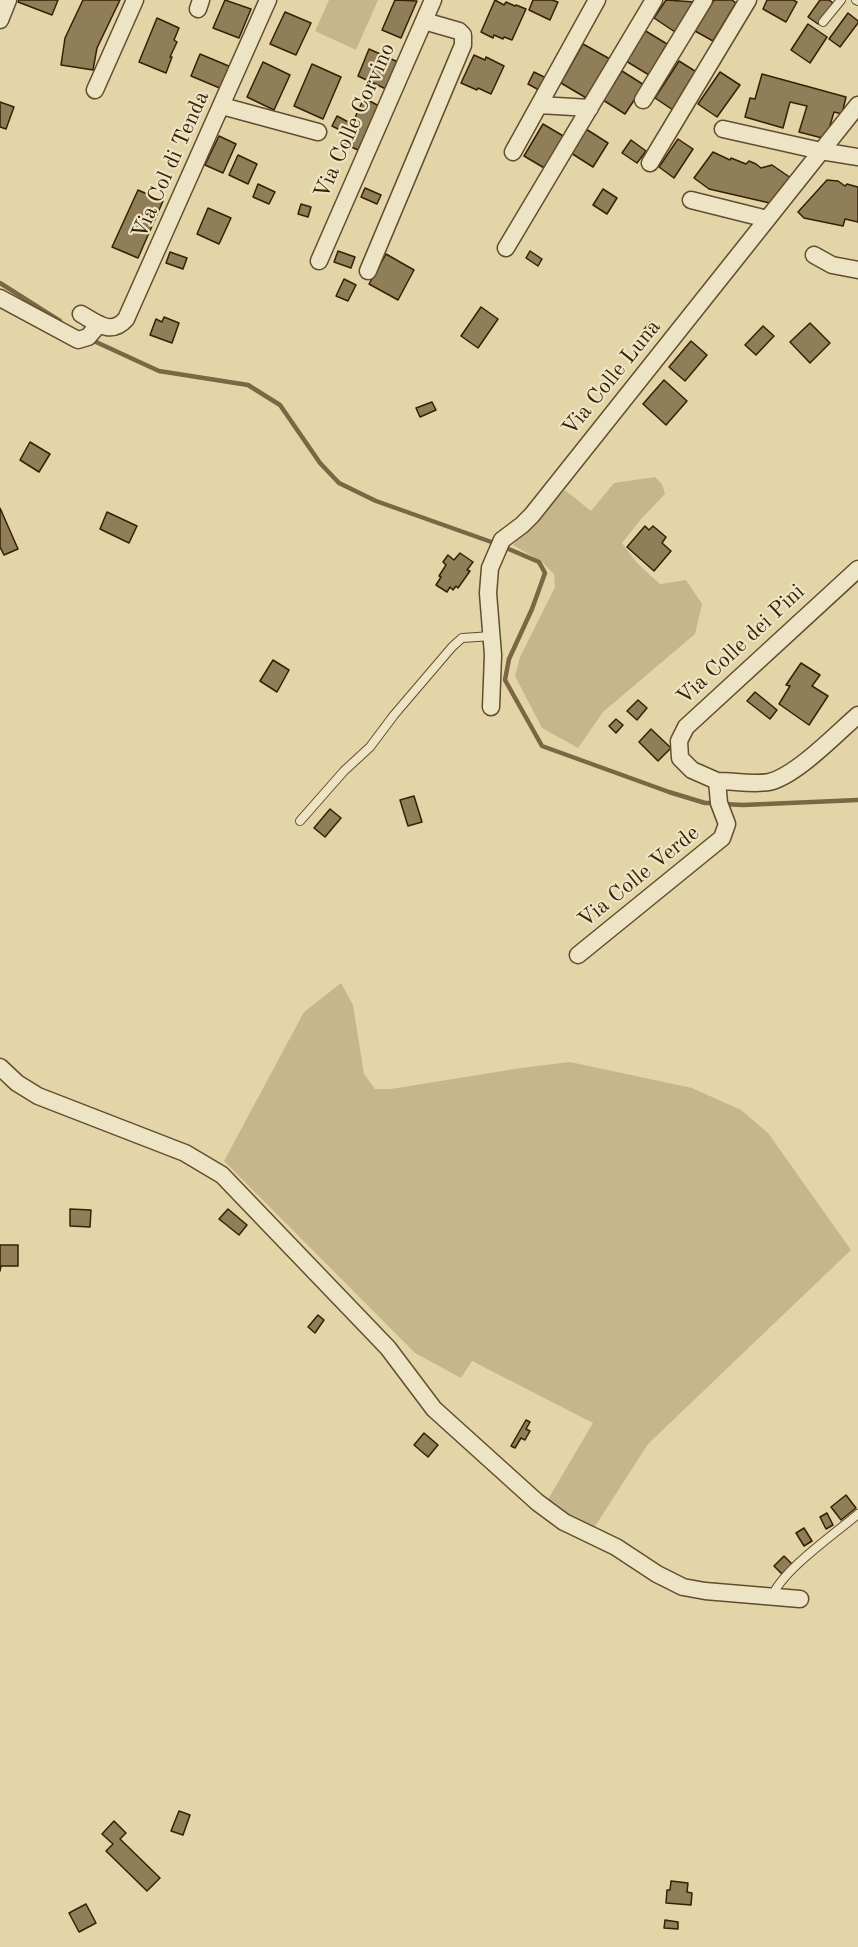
<!DOCTYPE html>
<html>
<head>
<meta charset="utf-8">
<style>
  body { margin:0 }
  canvas { display:block; background:#e3d5a8 }
</style>
</head>
<body>
<canvas width="858" height="1947"></canvas>
<script>
const c = document.querySelector('canvas').getContext('2d');
c.lineJoin = 'round';
function paint(path, color) { c.fillStyle = color; c.fill(path, 'evenodd'); }
function stroke(path, color, width, dash) { c.strokeStyle = color; c.lineWidth = width; c.lineCap = dash ? 'butt' : 'round'; c.setLineDash(dash || []); c.stroke(path); }
function label(font, color, halo, rows, align = 'center') {
  c.font = font + ' "Old Standard TT",serif'; c.lineWidth = 4.5; c.setLineDash([]); c.textBaseline = 'middle'; c.strokeStyle = halo; c.fillStyle = color; for (const [text, x, y, turn = 0] of rows) {
    c.save(); c.translate(x, y); c.rotate((+turn || 0) * Math.PI / 180); c.textAlign = isNaN(turn) ? turn : align; if (halo) c.strokeText(text, 0, 0); c.fillText(text, 0, 0); c.restore();
  }
}
paint(new Path2D(`
  M329,0H378L356,50L315,31Z
  M655,477L662,484L665,494L641,519L622,543L637,563L660,584L686,580L702,604L695,634L603,712L578,748L542,728L515,676L520,657L555,587L554,574L542,562L513,545L565,490L591,511L614,483Z
  M341,983L353,1005L364,1074L375,1089H391L521,1068L570,1062L692,1088L741,1110L768,1133L851,1250L648,1444L592,1531L544,1506L593,1423L472,1361L461,1378L415,1353L224,1161L304,1012Z`), '#c6b68c');
stroke(new Path2D(`
  M0,283L60,321
  M96,342L159,371L248,385L280,405L320,463L339,483L376,501L497,544
  M504,547L539,562L545,573L532,609L509,659L505,680L542,746L669,792L705,803H714
  M723,804L743,805L858,800`), '#7b6744', 4.5);
const building = new Path2D(`
  M19,0H58L52,15L18,2Z
  M83,0H120L97,48L93,70L61,65L65,38Z
  M225,0L251,9L239,38L213,28Z
  M395,0L417,1L401,38L382,30Z
  M495,0L504,5L506,2L515,6L516,5L526,9L512,40L504,37L503,39L494,35L493,38L481,32Z
  M533,0H552L558,2L550,20L529,10Z
  M666,0L695,2L675,32L654,18Z
  M714,0H732L736,3L713,41L695,31Z
  M767,0H793L797,2L786,22L763,9Z
  M820,0H829L833,3L818,24L808,17Z
  M285,12L311,23L296,55L270,44Z
  M848,13L858,21V23L840,47L829,39Z
  M157,18L179,28L174,40L177,42L170,57H172L166,73L139,62Z
  M808,24L827,37L810,63L791,50Z
  M644,30L667,44L649,75L626,61Z
  M583,44L610,59L588,99L561,83Z
  M369,49L398,62L386,89L358,76Z
  M200,54L231,67L222,89L191,76Z
  M474,55L485,60L486,57L504,66L491,94L478,88L477,90L461,83Z
  M679,61L698,73L673,110L655,98Z
  M263,62L290,75L274,110L247,97Z
  M312,64L341,77L323,119L294,106Z
  M622,71L644,85L625,114L603,100Z
  M534,72L546,78L539,90L528,84Z
  M720,72L740,85L717,117L698,104Z
  M762,74L846,97L842,114L834,112L826,139L799,132L807,106L790,102L783,128L745,117L750,98L755,99Z
  M364,98L379,106L358,150L343,143L348,134L332,126L337,116L352,124Z
  M0,102L14,107L6,129L0,127Z
  M543,124L565,137L546,169L524,156Z
  M586,129L608,143L593,167L571,153Z
  M219,136L236,144L223,173L205,165Z
  M678,139L693,149L674,178L659,167Z
  M631,140L646,151L637,163L622,153Z
  M713,152L730,160L731,158L746,164L749,161L756,164L761,168L772,165L794,180L774,204L709,189L694,178Z
  M238,155L257,164L248,184L229,175Z
  M827,180L838,181L845,186L847,184L858,187V222L845,219L843,226L804,218L798,212Z
  M258,184L275,192L269,204L253,197Z
  M365,188L381,195L377,204L361,197Z
  M603,189L617,198L607,214L593,205Z
  M138,190L163,201L138,258L112,247Z
  M301,204L311,207L308,217L298,214Z
  M208,208L231,218L219,244L197,234Z
  M338,251L355,257L351,268L334,262Z
  M530,251L542,259L538,266L526,258Z
  M170,252L187,258L183,269L166,263Z
  M386,254L414,270L398,300L369,284Z
  M344,279L356,285L348,301L336,296Z
  M481,307L498,319L478,348L461,336Z
  M164,317L179,323L172,343L150,335L156,319L162,322Z
  M650,322L659,329L652,339L642,332Z
  M810,323L830,343L810,363L790,342Z
  M763,326L774,336L756,355L745,345Z
  M691,341L707,355L685,381L669,367Z
  M664,380L687,401L666,425L643,404Z
  M432,402L436,410L420,417L416,408Z
  M30,442L50,454L39,472L20,460Z
  M0,508L18,549L4,555L0,547Z
  M107,512L137,526L129,543L100,529Z
  M645,526L649,530L653,526L666,537L662,543L671,551L654,571L627,547Z
  M460,553L473,562L467,570L470,571L458,588L456,586L453,590L450,587L447,592L436,585L441,577L439,576L446,565L443,562L448,555L454,560Z
  M273,660L289,670L277,692L260,681Z
  M801,663L820,675L812,686L828,696L809,725L779,704L790,686L786,685Z
  M755,692L777,710L770,719L747,701Z
  M638,700L647,708L637,720L627,711Z
  M616,719L623,725L616,733L609,726Z
  M651,729L671,748L658,761L639,742Z
  M414,796L422,822L408,826L400,800Z
  M330,809L341,818L325,837L314,828Z
  M70,1209L91,1210L90,1227L70,1226Z
  M228,1209L247,1225L239,1235L219,1219Z
  M0,1245H18V1266H1L0,1271Z
  M318,1315L324,1320L315,1333L308,1327Z
  M526,1420L530,1422L526,1429L530,1431L525,1440L521,1438L515,1448L511,1446Z
  M424,1433L438,1445L428,1457L414,1445Z
  M846,1495L856,1508L841,1520L831,1507Z
  M827,1513L833,1525L826,1529L820,1517Z
  M804,1528L812,1541L804,1546L796,1533Z
  M784,1556L793,1565L783,1575L774,1566Z
  M179,1811L190,1815L183,1835L171,1831Z
  M114,1821L126,1833L120,1839L160,1878L147,1891L106,1851L113,1844L102,1834Z
  M671,1881L688,1883L687,1892L692,1893L691,1905L666,1903L667,1890H670Z
  M86,1904L96,1923L79,1932L69,1913Z
  M665,1920L678,1922V1929L664,1928Z`);
paint(building, '#907e59');
stroke(building, '#372003', 1.5);
const lane = new Path2D(`
  M856,0L858,1
  M823,22L841,0
  M300,821L344,771L370,747L394,715L452,647L462,638L492,636
  M772,1597C781,1571 836,1533 858,1514`);
const street = new Path2D(`
  M198,9L201,0
  M0,20L8,0
  M95,90L135,0
  M643,100L704,0
  M539,105L590,108
  M222,106L318,132
  M723,129L821,151L858,157
  M513,152L597,0
  M650,163L748,0
  M691,200L767,219
  M506,248L654,0
  M814,255L832,265L858,270
  M319,261L433,0
  M368,271L463,45V35L459,31L424,21
  M0,298L78,340L88,337L99,324
  M81,314C97,323 111,336 126,319L268,0
  M491,707L493,655L488,593L490,568L502,540L522,525L532,515L858,105
  M717,781L692,770L680,758L679,741L686,727L858,569
  M578,955L722,838L727,824L719,803L717,781C734,781 753,785 769,782C796,776 836,734 858,715
  M0,1067L17,1083L38,1096L185,1153L222,1175L388,1348L434,1409L537,1502L564,1522L616,1547L657,1574L683,1587L705,1591L800,1599`);
stroke(lane, '#624d2c', 10);
stroke(street, '#624d2c', 19);
stroke(lane, '#ede4c6', 8);
stroke(street, '#ede4c6', 16);
label('22px', '#372003', '#ede4c6', [
  ["Via Colle Corvino",355,121,-66],
  ["Via Col di Tenda",171,165,-66],
  ["Via Colle Luna",612,378,-51],
  ["Via Colle dei Pini",741,645,-43],
  ["Via Colle Verde",639,877,-39]
]);
</script>
</body>
</html>
